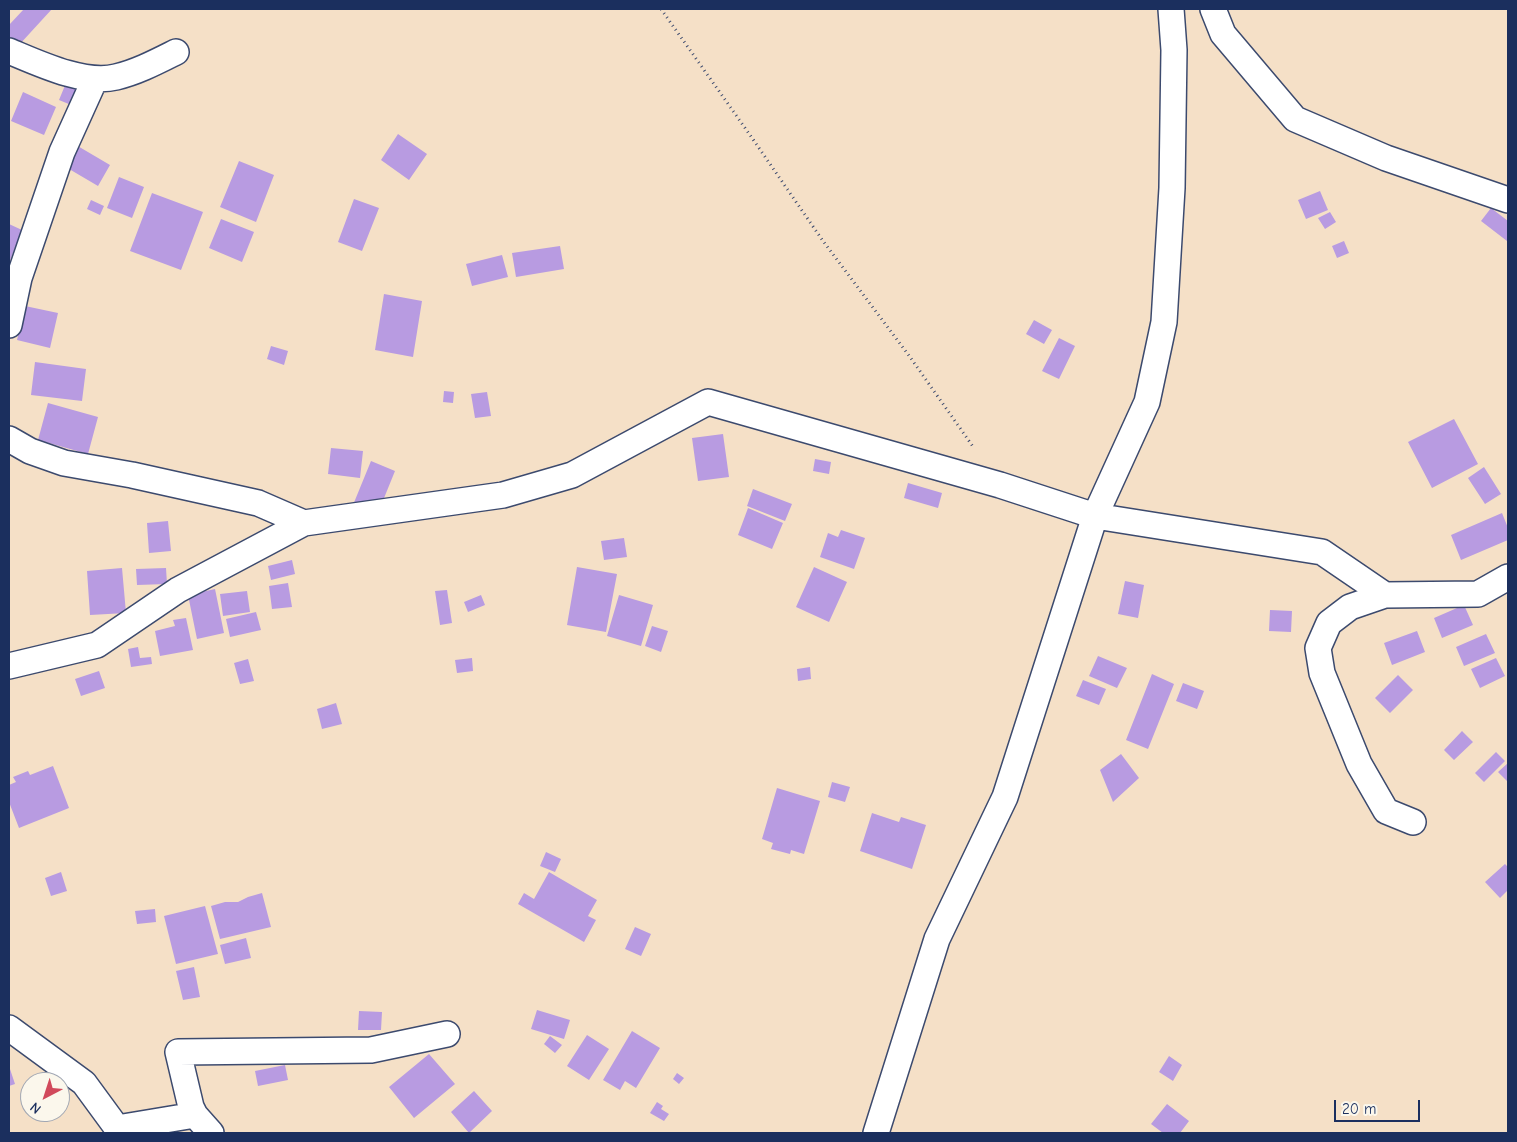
<!DOCTYPE html>
<html>
<head>
<meta charset="utf-8">
<style>
  body { margin:0 }
  #map { position:relative; width:1517px; height:1142px; overflow:hidden; background:#f5e0c7; font-family:"Comic Neue",sans-serif }
  canvas { display:block }
  .frame { position:absolute; inset:0; border:10px solid #1b2f5e; pointer-events:none }
  .north { position:absolute; left:20px; top:1072px; width:50px; height:50px; box-sizing:border-box; background:#fbf7ec; border:1px solid #a1a7b3; border-radius:50%; rotate:220deg; font-size:14px; font-weight:700; line-height:20px; text-align:center; color:#1b2f5e }
  .north::after { content:''; display:block; margin:auto; width:18px; height:22px; background:#d1495b; clip-path:polygon(50% 0,100% 100%,50% 72%,0 100%) }
  .scale { position:absolute; left:1334px; top:1100px; width:86px; height:22px; box-sizing:border-box; border:2px solid #1b2f5e; border-top:0; padding-left:6px; font-size:15px; line-height:18px; white-space:nowrap; color:#1b2f5e; -webkit-text-stroke:4px #fbf7ec; paint-order:stroke }
</style>
</head>
<body>
<div id="map">
<canvas width="1517" height="1142"></canvas>
<div class="frame"></div>
<div class="north">N</div>
<div class="scale">20 m</div>
</div>
<script>
const c = document.querySelector('canvas').getContext('2d');
c.lineJoin = 'round';
function paint(path, color) { c.fillStyle = color; c.fill(path, 'evenodd'); }
function stroke(path, color, width, dash) { c.strokeStyle = color; c.lineWidth = width; c.lineCap = dash ? 'butt' : 'round'; c.setLineDash(dash || []); c.stroke(path); }
paint(new Path2D(`
  M24,9H52L19,45L9,36V25Z
  M66,83L83,90L76,107L59,100Z
  M23,92L56,107L44,135L11,121Z
  M398,134L427,154L409,180L381,160Z
  M76,145L110,165L98,186L64,166Z
  M239,161L274,175L256,222L220,207Z
  M119,177L144,187L132,218L107,208Z
  M1320,191L1328,210L1306,219L1298,200Z
  M152,193L203,212L181,270L130,251Z
  M354,199L379,208L362,251L338,242Z
  M91,200L104,206L100,215L87,209Z
  M1491,208L1508,221L1507,241L1481,221Z
  M1330,212L1336,222L1325,229L1318,218Z
  M221,219L254,232L242,262L209,248Z
  M9,224L22,230L9,263Z
  M1344,241L1349,253L1337,258L1332,246Z
  M560,246L564,269L516,277L512,253Z
  M502,255L508,277L472,286L466,264Z
  M384,294L422,301L413,357L375,350Z
  M25,306L58,313L50,348L17,340Z
  M1034,320L1052,330L1044,344L1026,334Z
  M1059,338L1075,346L1059,379L1042,371Z
  M271,346L288,351L284,365L267,359Z
  M35,362L86,369L82,401L31,395Z
  M444,391L454,392L453,403L443,402Z
  M487,392L491,416L475,418L471,394Z
  M48,403L98,417L88,454L38,440Z
  M1454,419L1478,464L1432,488L1408,442Z
  M723,434L729,477L698,481L692,438Z
  M331,448L363,451L360,478L328,474Z
  M815,459L831,462L829,474L813,471Z
  M371,461L395,471L382,503L353,505Z
  M1484,467L1501,494L1485,504L1468,478Z
  M908,483L942,493L938,508L904,498Z
  M753,489L792,504L785,521L747,506Z
  M748,508L783,523L772,549L738,535Z
  M1502,513L1508,528V540L1461,560L1451,535Z
  M168,521L171,551L149,553L147,523Z
  M841,530L865,538L854,569L820,557L828,533L838,537Z
  M624,538L627,557L604,560L601,541Z
  M292,560L295,574L271,580L268,566Z
  M577,567L617,574L606,632L567,625Z
  M814,567L847,582L829,622L796,607Z
  M122,568L126,613L90,615L87,571Z
  M166,568L167,584L137,585L136,569Z
  M1125,581L1144,585L1138,618L1118,614Z
  M288,583L292,607L272,609L269,586Z
  M215,589L224,633L197,639L188,595Z
  M447,590L452,623L440,625L435,591Z
  M247,591L250,612L223,616L220,594Z
  M481,595L485,605L468,612L464,602Z
  M619,595L653,605L641,646L607,636Z
  M1464,605L1473,625L1442,638L1434,618Z
  M1270,610L1292,611L1291,632L1269,631Z
  M256,612L261,630L230,637L226,619Z
  M186,618L193,650L160,656L155,631L175,626L173,620Z
  M652,626L668,631L661,652L645,646Z
  M1417,631L1425,652L1392,665L1384,643Z
  M1486,634L1495,653L1464,666L1456,647Z
  M138,647L140,658L151,657L152,664L131,667L128,649Z
  M1098,656L1127,668L1117,688L1089,676Z
  M472,658L473,671L457,673L455,660Z
  M1496,658L1505,676L1480,688L1471,669Z
  M248,659L254,681L240,684L234,663Z
  M810,667L811,679L798,681L797,669Z
  M99,671L105,688L81,696L75,679Z
  M1152,674L1174,684L1148,749L1126,740Z
  M1398,675L1413,690L1390,713L1375,698Z
  M1083,680L1106,689L1099,705L1076,696Z
  M1183,683L1204,691L1197,709L1176,701Z
  M336,703L342,724L322,729L317,709Z
  M1462,731L1473,742L1454,760L1444,750Z
  M1496,752L1505,761L1484,782L1475,773Z
  M1121,754L1139,778L1113,802L1100,770Z
  M1508,763V782L1498,772Z
  M53,766L69,808L19,828L9,802V785L16,782L13,777L28,771L30,775Z
  M832,782L850,787L845,802L828,797Z
  M777,788L820,801L804,854L791,850L790,854L771,849L773,843L762,839Z
  M872,813L899,822L901,817L926,825L912,869L860,851Z
  M546,852L561,859L555,872L540,866Z
  M1505,864L1508,867V890L1500,898L1485,882Z
  M61,872L67,891L51,896L45,878Z
  M549,872L597,900L588,916L596,920L584,942L518,904L524,893L534,899Z
  M262,893L271,927L220,939L211,906L225,902H238L248,897Z
  M205,906L218,954L176,964L164,916Z
  M155,909L156,922L137,924L135,911Z
  M635,927L651,934L641,956L625,949Z
  M246,938L251,958L225,964L220,945Z
  M194,967L200,997L183,1000L176,971Z
  M537,1010L570,1020L564,1039L531,1029Z
  M359,1011L382,1012L381,1030H358Z
  M632,1031L660,1048L636,1088L625,1081L620,1090L603,1080Z
  M587,1035L609,1049L589,1080L567,1066Z
  M550,1036L562,1045L555,1053L544,1044Z
  M429,1054L455,1084L414,1118L389,1087Z
  M1169,1056L1182,1065L1173,1081L1159,1072Z
  M285,1065L288,1080L258,1086L255,1071Z
  M9,1066L15,1084L9,1086Z
  M677,1073L684,1078L679,1084L673,1079Z
  M474,1091L492,1111L469,1133L451,1112Z
  M657,1102L663,1106L661,1109L669,1114L664,1121L650,1113Z
  M1167,1104L1189,1121L1180,1133H1163L1151,1124Z`), '#b89be1');
const street = new Path2D(`
  M1213,9L1223,34L1295,119L1386,158L1508,200
  M9,51C38,63 84,85 116,77C137,72 156,62 176,52
  M9,325L19,278L62,152L95,79
  M9,439L30,451L64,463L132,475L258,503L304,523
  M1385,595L1350,607L1329,623L1318,648L1322,673L1359,764L1386,811L1413,822
  M9,666L97,645L178,590L304,523L503,495L572,475L708,402L1000,485L1095,516L1322,552L1385,595L1478,594L1508,577
  M9,1028L84,1083L117,1128L118,1133
  M117,1128L195,1115
  M211,1133L195,1115L191,1107L178,1052L371,1050L447,1034
  M876,1133L937,939L1005,797L1095,516L1147,402L1164,322L1172,188L1174,50L1171,9`);
stroke(street, '#3c4a6e', 28);
stroke(new Path2D(`
  M661,9L750,135L823,241L910,357L974,448`), '#3c4a6e', 3, [1, 4]);
stroke(street, '#fff', 25);
</script>
</body>
</html>
